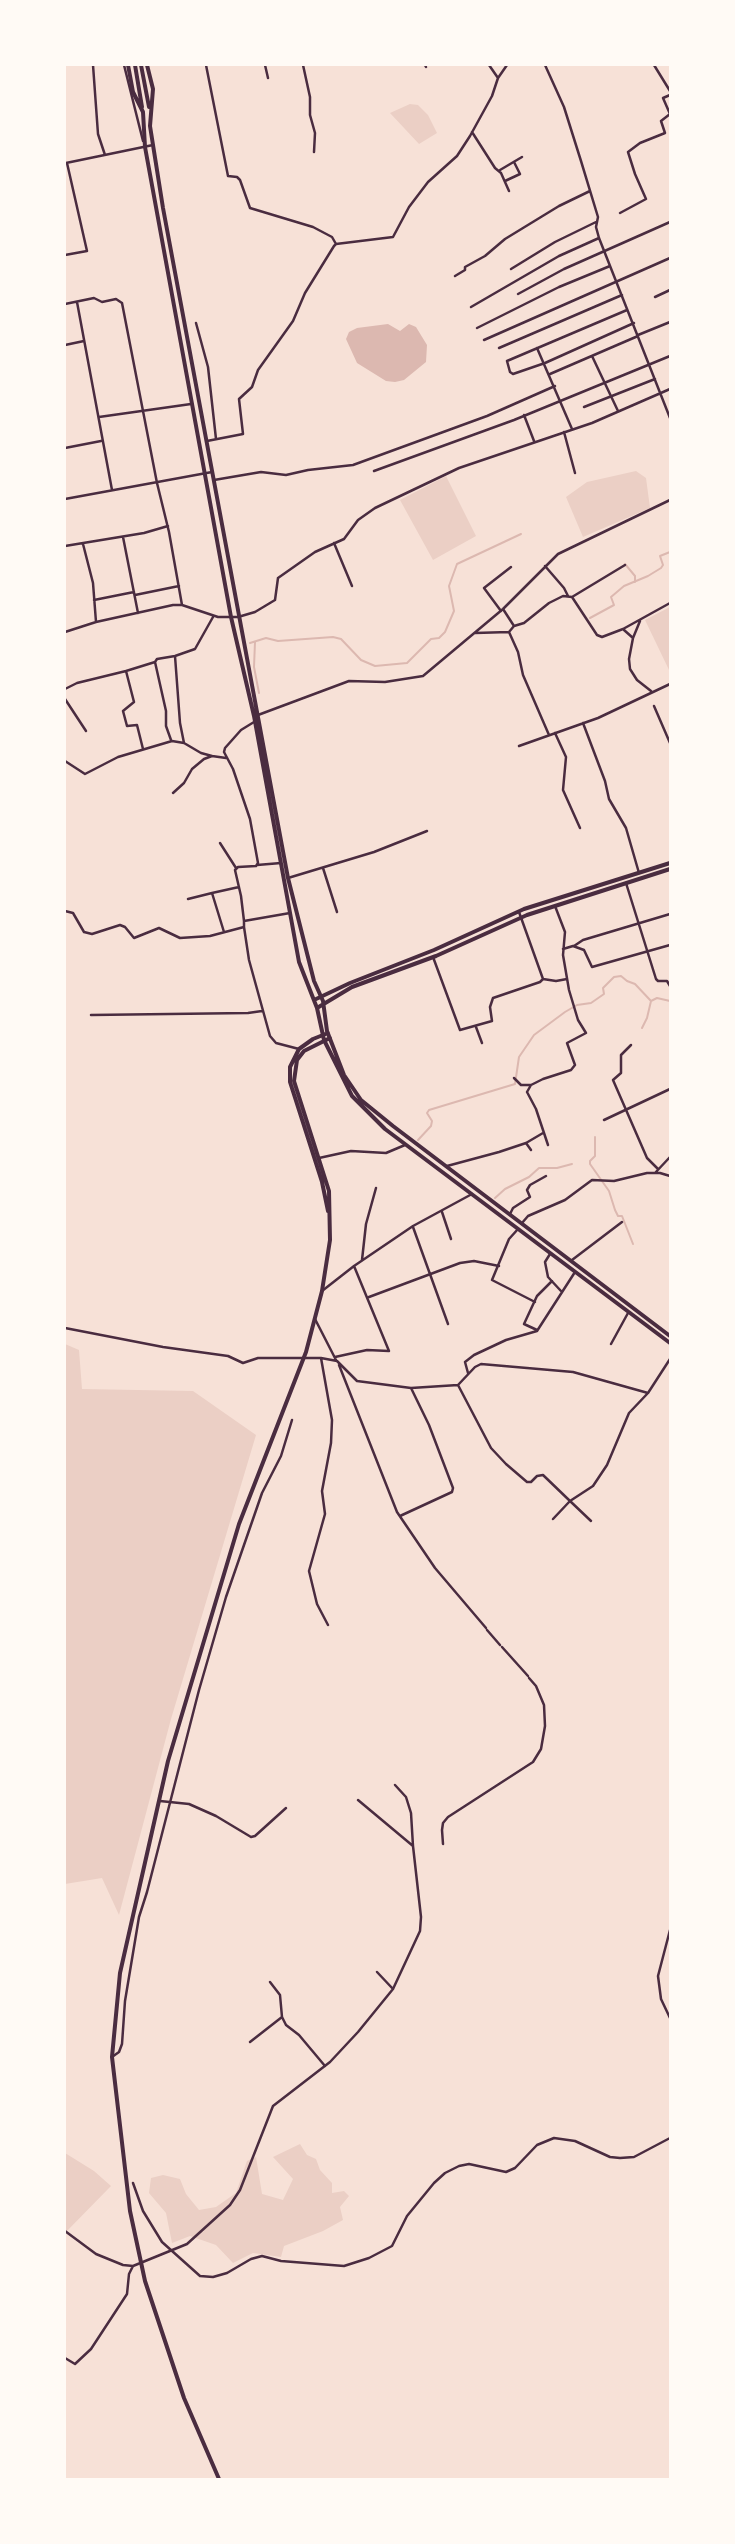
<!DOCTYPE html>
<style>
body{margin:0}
#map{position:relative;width:735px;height:2544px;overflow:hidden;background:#f7e1d7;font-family:Rubik,sans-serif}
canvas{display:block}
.frame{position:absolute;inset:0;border:66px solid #fffaf5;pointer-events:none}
</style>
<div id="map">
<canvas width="735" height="2544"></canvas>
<div class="frame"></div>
</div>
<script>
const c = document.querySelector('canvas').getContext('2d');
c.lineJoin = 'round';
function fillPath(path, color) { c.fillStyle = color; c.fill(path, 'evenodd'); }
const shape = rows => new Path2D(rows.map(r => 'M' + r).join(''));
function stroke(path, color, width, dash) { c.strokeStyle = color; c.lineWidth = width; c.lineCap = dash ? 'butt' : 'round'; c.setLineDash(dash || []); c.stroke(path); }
const green = shape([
 [410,104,418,105,428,115,437,133,419,144,390,113],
 [636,471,646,478,650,508,583,537,566,497,587,482],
 [446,476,476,536,433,560,400,500],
 [670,607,670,672,645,620],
 [65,1344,79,1350,82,1389,193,1391,256,1435,171,1719,119,1915,102,1878,65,1884],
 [300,2144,307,2155,316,2159,320,2170,332,2183,332,2193,344,2191,349,2196,340,2207,343,2220,323,2231,284,2246,281,2257,253,2253,233,2263,216,2245,190,2236,172,2243,166,2213,149,2193,151,2178,163,2175,180,2179,186,2194,199,2210,216,2207,236,2193,247,2161,256,2157,262,2194,283,2200,293,2179,273,2157],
 [65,2153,94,2171,111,2186,65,2233]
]);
const water = shape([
 [388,324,400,331,409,324,416,327,427,345,426,362,404,380,395,382,386,381,357,363,346,339,349,332,357,328]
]);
const stream = shape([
 [625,564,635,576,635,582],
 [590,618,614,605,611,597,624,586,648,576,661,568,663,565,660,556,670,552],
 [255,642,254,667,259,693],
 [250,643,266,638,278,641,333,637,341,639,361,660,375,666,407,663,431,639,439,638,445,632,454,611,449,586,457,564,521,534],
 [642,1028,647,1018,651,1001,657,998,670,1001],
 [595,1137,595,1156,590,1161,590,1164,609,1191,615,1210,618,1216,622,1216,633,1244],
 [418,1140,431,1126,432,1121,427,1113,429,1110,515,1084,519,1057,534,1035,565,1012,577,1005,591,1003,604,994,603,988,614,977,621,976,627,981,635,984,651,1001],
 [495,1198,505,1189,529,1177,539,1168,557,1168,572,1164]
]);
const minor = shape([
 [93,65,98,134,105,155],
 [124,65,143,141],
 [206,65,228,176,237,177,240,180,250,208,313,227,332,237,336,244],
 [265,65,268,78],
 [303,65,310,97,310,115,315,133,314,152],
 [425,65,426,67],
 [489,65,498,78],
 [545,65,564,107,581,161,598,217,596,227,599,238,670,418],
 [654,65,670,91],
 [472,132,495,168,501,173,509,191],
 [66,163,153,145],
 [500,170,522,157],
 [505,181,520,174,514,162],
 [620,213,646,199,635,174,628,152,640,143,665,133,661,121,670,114,663,98,670,95],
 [65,255,87,251,67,163],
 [511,269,555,242,596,222],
 [455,276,465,270,465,267,485,256,505,239,559,206,590,191],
 [518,294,564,269,670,222],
 [655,297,670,290],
 [77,302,112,490],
 [65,304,94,298,102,302,116,299,122,303,157,483,169,532,182,605],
 [471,307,559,256,599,238],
 [627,310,507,361,510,372,513,374,545,363,634,323],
 [196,323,208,367,216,439],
 [477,328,559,287,610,266],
 [638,335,670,322],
 [484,340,670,258],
 [65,345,84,341],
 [499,348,622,295],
 [537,348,572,429],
 [592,356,618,411],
 [550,374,638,336],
 [584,407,655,379],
 [524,415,534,441],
 [99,417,191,404],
 [564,432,575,473],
 [207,441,243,434,239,399,252,387,258,370,293,321,305,293,334,246,336,244,393,237,409,207,428,182,457,156,470,136,492,96,498,78,507,65],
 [65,448,101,441],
 [374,471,514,420,670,356],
 [214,480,261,472,286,475,308,470,353,465,487,416,555,386],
 [65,499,212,472],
 [123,537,138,613],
 [334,543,352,586],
 [83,544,93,583,96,622],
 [65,546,144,533,168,526],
 [545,566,564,588,568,596],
 [135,595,179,586],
 [572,597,625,565],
 [94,600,134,592],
 [503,609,514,626],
 [501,611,484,588,511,567],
 [624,630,633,638,629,659,630,669,637,680,651,691],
 [65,632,96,622,173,605,182,605,218,617,238,617,255,612,275,600,278,578,315,552,344,539,358,520,375,508,459,468,592,423,670,389],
 [509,632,514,626,524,623,549,603,563,596,572,597,597,635,602,637,623,629,670,603],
 [475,633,509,632,518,652,523,675,549,735],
 [633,638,640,621],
 [175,656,180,723,184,743],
 [155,662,166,711,166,726,171,740],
 [65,689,77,683,126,671],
 [65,699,86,731],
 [654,706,670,743],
 [258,715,349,681,385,682,423,676,503,609,558,554,670,500],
 [583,723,605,781,609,799,626,828,639,873],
 [555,733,566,757,563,790,580,828],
 [519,746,598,718,670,684],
 [143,749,137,725,127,726,123,711,134,702,126,671,155,662,157,659,175,656,195,649,213,617],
 [65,761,85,774,118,757,172,741,184,743,201,753,212,756],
 [173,793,184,783,192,769,204,759,212,756,226,758],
 [220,843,236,868],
 [257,865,281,863],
 [323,868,337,912],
 [288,878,374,852,427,831],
 [626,883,656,979,658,981,667,981,670,986],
 [212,893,239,887],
 [188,899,212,893,224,932],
 [65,911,73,913,84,932,92,934,120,925,125,927,134,938,159,928,180,938,210,936,244,927],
 [519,912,543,979,556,981,567,979],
 [290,913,244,921,244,927,249,960,270,1036,276,1043,299,1049],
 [244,921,241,896,235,870,238,867,256,866,258,863,250,819,233,769,224,752,225,748,241,730,254,722],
 [574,946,583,940,670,914],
 [563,949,573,946,584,950,592,967,670,945],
 [433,957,460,1030,492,1021,490,1007,493,998,540,982,543,979],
 [91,1015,248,1013,262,1011],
 [476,1027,482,1043],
 [631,1045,621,1055,621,1073,613,1080,647,1158,658,1169],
 [514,1078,521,1085,531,1085],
 [604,1120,670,1089],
 [526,1143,531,1150],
 [548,1145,536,1109,527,1092,531,1085,543,1079,571,1070,575,1065,567,1043,586,1033,578,1020,569,990,563,955,565,932,555,906],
 [319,1158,351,1151,386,1153,405,1145],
 [447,1166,499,1152,526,1143,543,1133],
 [655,1173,670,1157],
 [442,1212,451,1239],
 [510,1214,513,1208,530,1197,527,1190,530,1185,546,1176],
 [522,1223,528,1216,565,1200,592,1180,614,1181,647,1173,660,1173,670,1176],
 [413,1227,448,1324],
 [518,1229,509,1239,492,1280,535,1302],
 [550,1254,545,1262,548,1277,561,1291],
 [362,1260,366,1224,376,1188],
 [572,1260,622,1222],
 [322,1291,354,1266,413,1226,472,1194],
 [369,1297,460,1263,474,1261,499,1266],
 [315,1319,336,1360],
 [65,1328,163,1347,228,1356,243,1363,258,1358,321,1358,337,1361,357,1381,411,1388,458,1385,475,1367,481,1364,573,1372,648,1393],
 [537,1330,524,1324,537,1296,552,1281],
 [611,1344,628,1313],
 [335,1357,367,1350,389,1351,354,1266],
 [321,1358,332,1420,331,1443,322,1491,325,1514,309,1571,317,1604,328,1625],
 [339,1365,397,1512,435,1568,486,1628],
 [468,1373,465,1362,474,1355,506,1340,537,1331,575,1272],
 [458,1385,491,1448,506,1464,527,1482,531,1482,537,1476,543,1475,570,1501,593,1486,607,1465,629,1413,648,1393,670,1359],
 [400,1516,452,1492,453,1488,429,1425,411,1388],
 [553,1519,570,1501,591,1521],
 [487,1630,500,1645],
 [502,1647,528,1676],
 [395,1785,406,1797,411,1813,413,1846],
 [160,1801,189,1804,216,1816,251,1837,255,1836,286,1808],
 [443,1844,442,1830,443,1823,448,1817,533,1762,541,1749,545,1726,544,1705,536,1686,529,1678],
 [670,1930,658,1976,661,1999,670,2018],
 [377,1972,393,1989],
 [270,1982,280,1995,282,2017,286,2025,299,2035,325,2066],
 [250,2042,282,2017],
 [112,2057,119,2052,122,2044,125,2001,139,1917,147,1892,199,1690,226,1597,262,1493,281,1456,292,1420],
 [133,2183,143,2211,162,2242,200,2276,213,2277,227,2273,251,2259,262,2256,281,2261,344,2266,369,2258,392,2246,407,2216,434,2183,445,2173,459,2166,469,2164,506,2172,515,2168,537,2145,554,2138,575,2141,610,2157,620,2158,634,2157,670,2138],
 [65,2231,96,2254,123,2265,133,2266,187,2244,230,2205,240,2190,273,2106,330,2062,358,2032,393,1989,420,1931,421,1917,413,1846,358,1800],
 [65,2358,75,2364,91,2349,127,2294,129,2274,133,2266]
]);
const secondary = shape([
 [128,65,133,92,143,112,145,147,231,617,254,716,299,962,317,1008,324,1040,352,1096,385,1129,670,1343],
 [135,65,142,107],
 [141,65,149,107],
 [147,65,153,89,150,126,163,208,288,878,314,981,323,1001,327,1031,344,1075,361,1100,393,1126,670,1336],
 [314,1000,350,983,434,950,524,909,670,863],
 [317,1008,352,987,436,956,527,915,670,869],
 [328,1033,313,1039,299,1049,290,1067,290,1082,322,1182,328,1211],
 [219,2479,184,2398,145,2281,130,2211,112,2057,120,1973,168,1761,239,1524,306,1352,322,1291,330,1240,329,1191,294,1081,297,1060,304,1051,330,1038]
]);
fillPath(green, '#ebcfc5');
fillPath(water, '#dcb8b0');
stroke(stream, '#dcb8b0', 2);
stroke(minor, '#4a2c40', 2.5);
stroke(secondary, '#4a2c40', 4);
</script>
